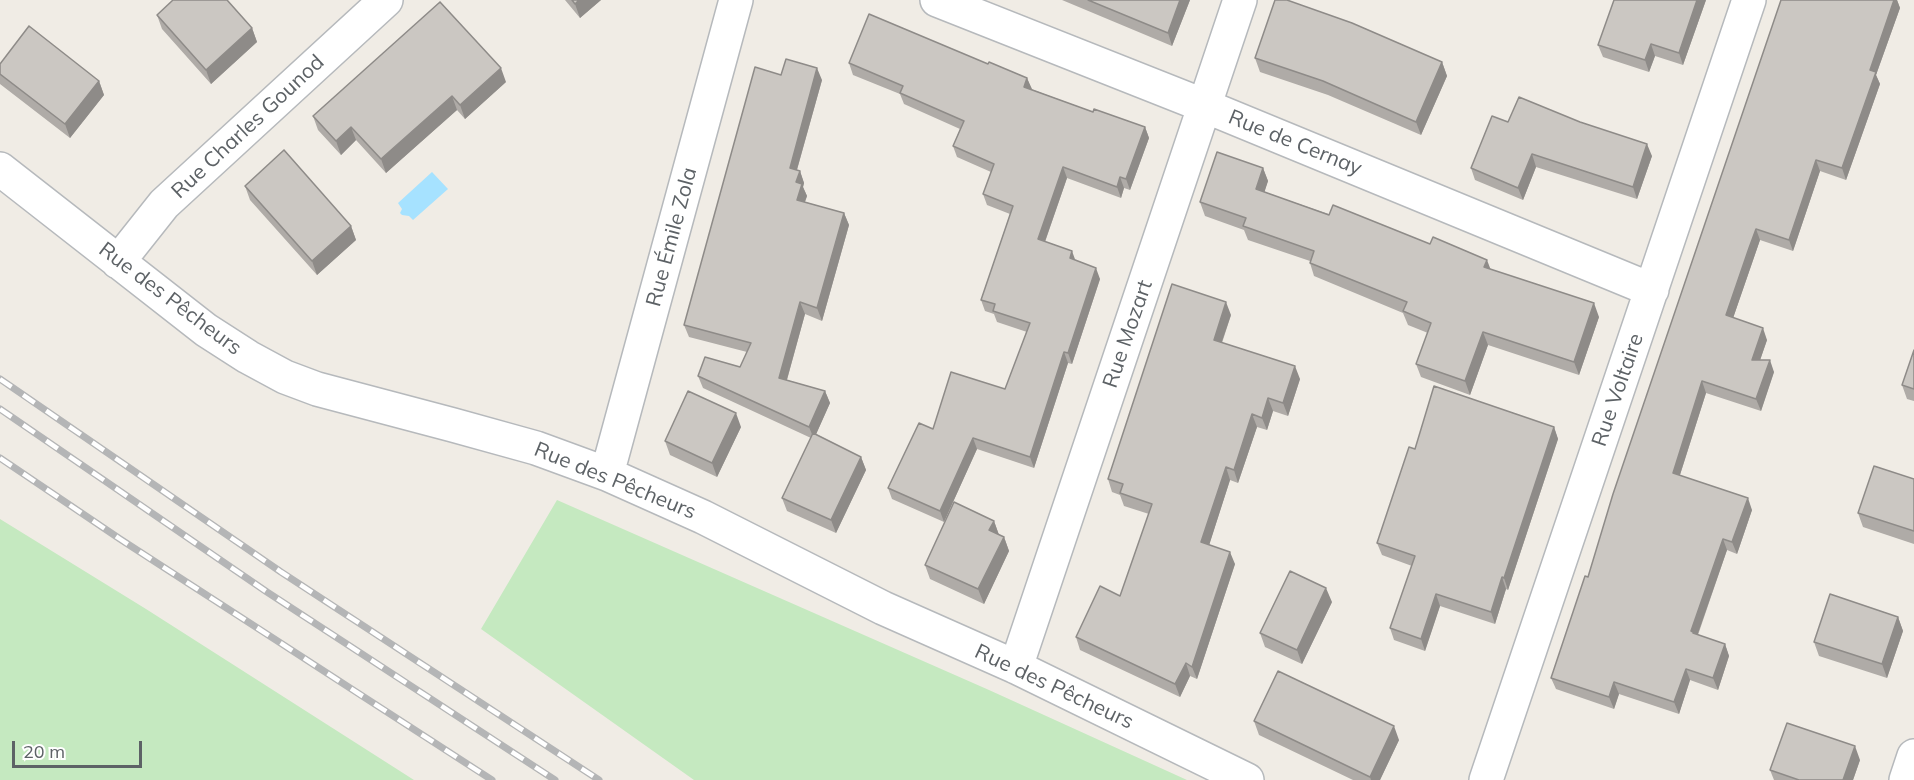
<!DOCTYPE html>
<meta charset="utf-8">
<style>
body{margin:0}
#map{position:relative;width:1914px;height:780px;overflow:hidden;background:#f0ece5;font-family:Mulish,sans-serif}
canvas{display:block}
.scale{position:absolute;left:12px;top:741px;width:130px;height:27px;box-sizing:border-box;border:3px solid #5d6266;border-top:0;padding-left:8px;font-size:18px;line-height:21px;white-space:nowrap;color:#5d6266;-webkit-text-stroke:4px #fff;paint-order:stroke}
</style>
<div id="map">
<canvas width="1914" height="780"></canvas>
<div class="scale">20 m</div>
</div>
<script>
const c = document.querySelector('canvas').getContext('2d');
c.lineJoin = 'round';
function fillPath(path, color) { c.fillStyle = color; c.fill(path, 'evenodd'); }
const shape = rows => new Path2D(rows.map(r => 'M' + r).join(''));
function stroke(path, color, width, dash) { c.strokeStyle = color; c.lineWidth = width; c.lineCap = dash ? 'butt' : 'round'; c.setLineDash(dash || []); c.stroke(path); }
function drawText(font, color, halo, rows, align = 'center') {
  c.font = font + ' Mulish,sans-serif'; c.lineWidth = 4.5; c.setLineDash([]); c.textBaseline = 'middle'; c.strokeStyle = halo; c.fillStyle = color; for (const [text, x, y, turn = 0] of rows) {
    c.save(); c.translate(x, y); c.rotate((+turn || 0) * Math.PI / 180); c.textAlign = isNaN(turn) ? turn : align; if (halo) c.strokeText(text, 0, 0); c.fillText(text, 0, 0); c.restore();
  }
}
const green = shape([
 [557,500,989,690,1187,780,694,780,481,629],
 [0,519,146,609,414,780,0,780]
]);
const water = shape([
 [432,172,448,189,413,220,409,216,402,215,400,213,402,209,398,203]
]);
const minor = shape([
 [937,0,1205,106,1652,290],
 [0,169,206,330,248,357,285,377,317,389,453,425,536,448,607,474,703,517,883,608,1016,667,1247,780],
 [118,262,164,204,386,0],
 [607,474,736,0],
 [1016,667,1240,0],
 [1486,780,1749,0],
 [1906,780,1914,756]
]);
const rail = shape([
 [0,379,281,572,599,780],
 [0,409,267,592,555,780],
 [0,458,120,539,492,780]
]);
const wall = shape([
 [565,0,601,0,580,18],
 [1062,0,1190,0,1172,46],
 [1706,0,1683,65,1655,56,1649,72,1603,57,1598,45],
 [1781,0,1897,0,1900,8,1876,75,1880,84,1846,180,1820,171,1793,251,1760,240,1733,318,1767,340,1760,360,1774,372,1761,411,1706,393,1680,475,1752,510,1737,554,1727,550,1698,635,1725,644,1729,656,1718,690,1690,680,1679,714,1619,694,1614,709,1556,689,1551,678,1588,577],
 [157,15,252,28,257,42,211,84,162,29],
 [1255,58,1442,62,1447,76,1421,135,1328,95,1260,72],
 [849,63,988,64,1027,78,1031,89,1093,112,1145,127,1149,138,1130,190,1124,188,1121,198,1067,178,1045,242,1075,260,1100,279,1072,364,1068,363,1034,468,977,449,944,522,892,499,888,488,933,429,1005,389,1027,332,997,322,994,314,985,311,981,300,1010,214,987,205,983,194,991,172,957,157,953,146,960,129,904,104,900,94,853,75],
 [0,64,99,81,104,95,70,138,0,84],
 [781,75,822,80,797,170,800,171,804,183,803,187,807,196,805,202,844,213,849,225,822,321,805,314,787,380,825,391,830,403,816,434,861,457,866,470,836,533,787,511,782,498,811,438,703,388,698,376,740,367,747,352,689,337,684,325],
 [506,82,465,119,457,110,386,173,356,140,341,155,318,130,313,116],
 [1508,122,1652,156,1637,199,1536,167,1523,200,1475,180,1471,168],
 [1263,168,1268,181,1264,192,1490,269,1599,317,1579,375,1488,345,1470,395,1421,377,1416,364,1428,333,1408,325,1403,313,1314,276,1310,263,1310,261,1248,240,1244,230,1205,216,1200,202],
 [245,186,351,226,356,240,317,275,250,200],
 [1231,315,1222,343,1300,379,1288,416,1273,411,1267,430,1257,427,1238,483,1230,480,1209,545,1235,564,1197,679,1190,676,1180,697,1080,650,1076,637,1120,596,1149,514,1124,506,1120,495,1112,492,1108,479],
 [1914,350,1914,401,1907,399,1902,385],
 [741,427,717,477,670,455,665,441],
 [1554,427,1558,439,1508,590,1506,589,1495,624,1440,606,1425,651,1394,640,1390,628,1412,566,1382,555,1377,543,1415,449],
 [1914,479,1914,544,1863,527,1858,513],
 [994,521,999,535,1004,537,1009,551,984,604,930,579,925,565],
 [1332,602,1302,664,1265,647,1260,633],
 [1898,617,1903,631,1887,678,1819,656,1814,642],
 [1254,721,1399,740,1380,780,1353,780,1259,735],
 [1860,760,1853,780,1774,780,1770,770]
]);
const shadedWall = shape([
 [579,0,601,0,580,18,575,4],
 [1180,0,1190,0,1172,46,1168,33],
 [1697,0,1706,0,1683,65,1679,53],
 [1894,0,1897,0,1900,8,1876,75,1880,84,1846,180,1842,168,1870,70],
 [252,28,257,42,211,84,206,70],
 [1651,44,1655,56,1649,72,1645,60],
 [1442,62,1447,76,1421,135,1416,122],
 [501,68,506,82,465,119,460,105],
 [817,68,822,80,794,180,790,168],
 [1027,78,1032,89,1028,98,1024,87],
 [99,81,104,95,70,138,65,124],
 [452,96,457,110,386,173,381,159],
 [351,127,356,140,341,155,336,141],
 [1145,127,1149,138,1130,190,1126,179],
 [1647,144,1652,156,1637,199,1633,187],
 [1532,154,1536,167,1523,200,1518,188],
 [1816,160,1820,171,1793,251,1789,240],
 [1063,167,1067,178,1042,250,1038,239],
 [1263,168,1268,181,1261,203,1256,189],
 [800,171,804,183,803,187,807,196,801,212,797,200,796,182],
 [1120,177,1124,188,1121,198,1117,187],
 [844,213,849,225,822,321,817,308],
 [351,226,356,240,317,275,312,261],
 [1756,229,1760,240,1730,327,1726,315],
 [1072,251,1076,262,1070,258],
 [1487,260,1492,273,1484,267],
 [1096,268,1100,279,1072,364,1068,353],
 [800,302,805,314,784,390,779,378],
 [1226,302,1231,315,1218,353,1214,340],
 [1594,303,1599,317,1579,375,1574,362],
 [1763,328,1767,340,1756,372,1752,360],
 [1483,332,1488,345,1470,395,1465,381],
 [1064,352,1068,363,1034,468,1030,457],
 [1770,360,1774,372,1761,411,1756,399],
 [1295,366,1300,379,1288,416,1283,403],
 [1702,381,1706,393,1677,484,1673,473],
 [825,391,830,403,814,439,809,427],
 [1268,398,1273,411,1267,430,1262,418],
 [736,413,741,427,717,477,712,463],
 [1252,414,1257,427,1238,483,1234,470],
 [1554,427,1558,439,1508,590,1504,578],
 [973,438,977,449,944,522,940,511],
 [861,457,866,470,836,533,831,520],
 [1226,467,1230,480,1206,555,1201,542],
 [1748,498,1752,510,1737,554,1732,542],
 [994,521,999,535,989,530],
 [1004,537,1009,551,984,604,978,589],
 [1723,539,1727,550,1696,639,1691,631],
 [1230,552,1235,564,1197,679,1192,667],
 [1502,577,1506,589,1495,624,1491,612],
 [1326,588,1332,602,1302,664,1297,650],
 [1436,594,1440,606,1425,651,1421,639],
 [1898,617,1903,631,1887,678,1882,664],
 [1725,644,1729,656,1718,690,1713,678],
 [1186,663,1190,676,1180,697,1175,684],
 [1686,669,1690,680,1679,714,1674,702],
 [1614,682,1619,694,1614,709,1609,697],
 [1394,726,1399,740,1380,780,1371,780,1370,777],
 [1855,746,1860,760,1853,780,1843,780]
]);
const building = shape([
 [173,0,227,0,252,28,206,70,157,15,173,0],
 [572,0,579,0,575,4,572,0],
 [1088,0,1180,0,1168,33,1088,0],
 [1275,0,1287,0,1352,23,1442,62,1416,122,1323,81,1255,58,1275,0],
 [1614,0,1697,0,1679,53,1651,44,1645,60,1598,45,1614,0],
 [1781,0,1894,0,1870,70,1876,72,1842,168,1816,160,1789,240,1756,229,1749,248,1726,315,1763,328,1752,360,1770,360,1756,399,1702,381,1673,473,1748,498,1732,542,1723,539,1691,631,1693,632,1693,633,1725,644,1713,678,1686,669,1674,702,1614,682,1609,697,1551,678,1585,576,1588,577,1613,494,1781,0],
 [440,2,501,68,460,105,452,96,381,159,351,127,336,141,313,116,440,2],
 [869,14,988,64,989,62,1027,78,1024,87,1093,112,1094,109,1145,127,1126,179,1120,177,1117,187,1063,167,1038,239,1072,251,1070,258,1096,268,1068,353,1064,352,1030,457,973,438,940,511,888,488,919,423,933,429,951,372,1005,389,1030,323,993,311,995,304,981,300,1013,206,983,194,994,164,953,146,964,121,900,93,903,86,849,63,869,14],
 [29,26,99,81,65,124,0,74,0,64,29,26],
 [786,59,817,68,790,168,800,171,796,182,802,184,797,200,844,213,817,308,800,302,779,378,825,391,809,427,698,376,705,357,740,367,751,343,684,325,755,67,781,75,786,59],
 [1519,97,1580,122,1647,144,1633,187,1532,154,1518,188,1471,168,1492,116,1508,122,1519,97],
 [284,150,351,226,312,261,245,186,284,150],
 [1217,152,1263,168,1256,189,1329,215,1333,205,1430,244,1433,237,1487,260,1484,267,1594,303,1574,362,1483,332,1465,381,1416,364,1431,323,1403,311,1407,302,1310,263,1314,251,1243,226,1246,218,1200,202,1217,152],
 [1172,284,1226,302,1214,340,1295,366,1283,403,1268,398,1262,418,1252,414,1234,470,1226,467,1201,542,1230,552,1192,667,1186,663,1175,684,1076,637,1100,586,1120,596,1152,504,1120,493,1123,484,1108,479,1172,284],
 [1914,350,1914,389,1902,385,1914,350],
 [1434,386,1554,427,1504,578,1502,577,1491,612,1436,594,1421,639,1390,628,1415,556,1377,543,1409,447,1415,449,1434,386],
 [688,391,736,413,712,463,665,441,688,391],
 [813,433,861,457,831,520,782,498,813,433],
 [1874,466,1914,479,1914,531,1858,513,1874,466],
 [954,502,994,521,989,530,1004,537,978,589,925,565,954,502],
 [1290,571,1326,588,1297,650,1260,633,1290,571],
 [1830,594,1898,617,1882,664,1814,642,1830,594],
 [1278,671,1394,726,1370,777,1254,721,1278,671],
 [1787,723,1855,746,1843,780,1799,780,1770,770,1787,723]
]);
const streetNames = [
 ["Rue Charles Gounod",248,127,-43],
 ["Rue de Cernay",1295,143,22],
 ["Rue Émile Zola",672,237,-75],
 ["Rue des Pêcheurs",170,299,37],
 ["Rue Mozart",1128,334,-71],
 ["Rue Voltaire",1618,390,-71],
 ["Rue des Pêcheurs",615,481,22],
 ["Rue des Pêcheurs",1054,687,25]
];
fillPath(green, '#c5e9c0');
fillPath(water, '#a6e2ff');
stroke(minor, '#b6b9bc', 36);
stroke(minor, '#fff', 33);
stroke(rail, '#b4b5b6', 7);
stroke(rail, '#fff', 4.5, [14]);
fillPath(wall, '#afaba7');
fillPath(shadedWall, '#8e8b88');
fillPath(building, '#cbc7c2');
stroke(building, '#8e8b88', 1.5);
drawText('21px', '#5d6266', '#fff', streetNames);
</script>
